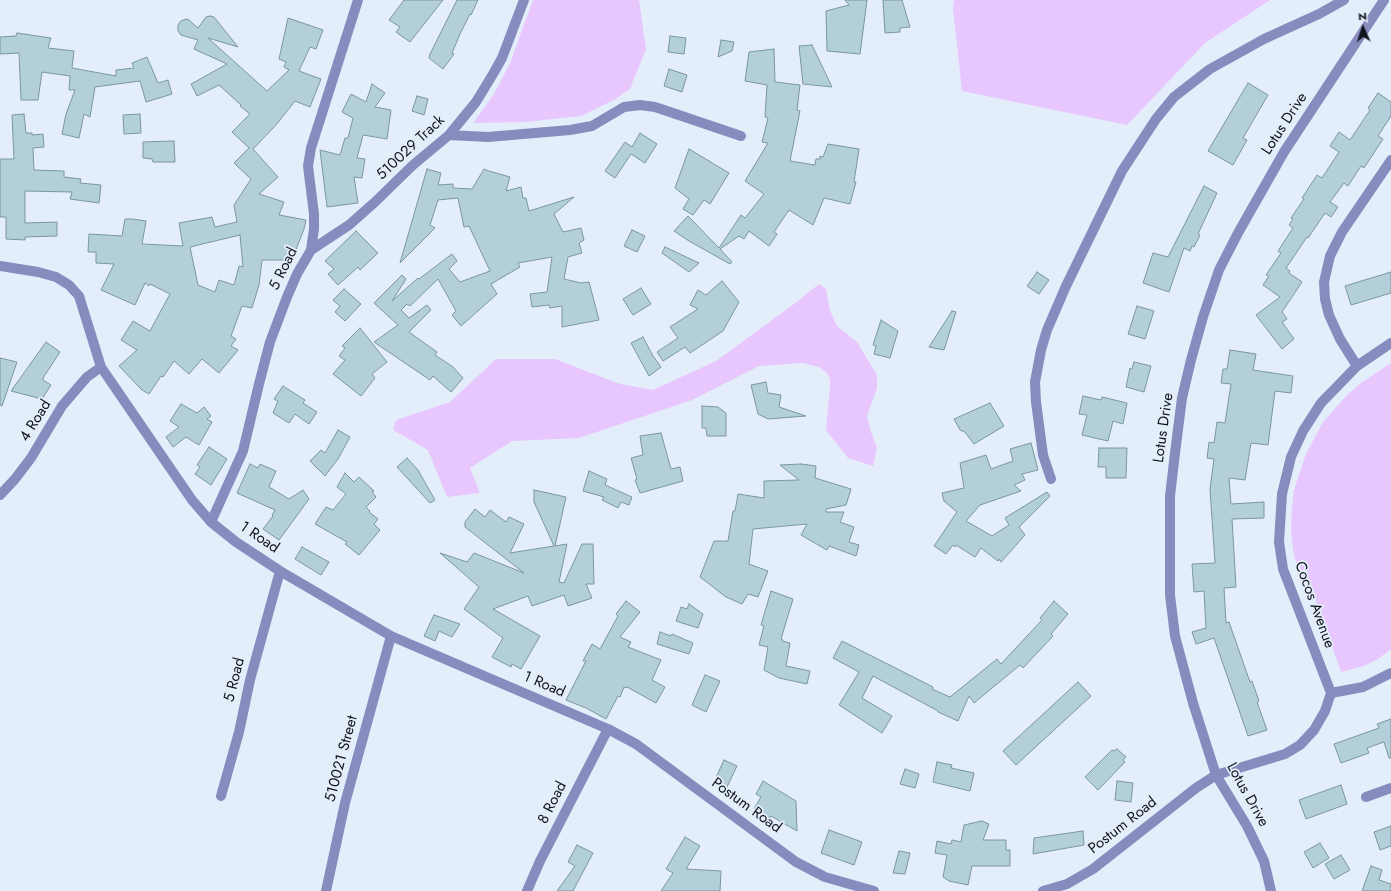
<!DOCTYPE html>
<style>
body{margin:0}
#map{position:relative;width:1391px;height:891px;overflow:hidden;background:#e4eefb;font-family:Jost,sans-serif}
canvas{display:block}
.north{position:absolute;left:1343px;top:8px;width:40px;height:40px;-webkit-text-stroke:3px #e4eefb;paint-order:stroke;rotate:357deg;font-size:11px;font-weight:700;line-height:16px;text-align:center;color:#0f151c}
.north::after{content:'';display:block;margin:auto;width:14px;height:18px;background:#0f151c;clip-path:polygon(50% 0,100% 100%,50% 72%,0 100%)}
</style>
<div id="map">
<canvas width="1391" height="891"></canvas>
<div class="north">N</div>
</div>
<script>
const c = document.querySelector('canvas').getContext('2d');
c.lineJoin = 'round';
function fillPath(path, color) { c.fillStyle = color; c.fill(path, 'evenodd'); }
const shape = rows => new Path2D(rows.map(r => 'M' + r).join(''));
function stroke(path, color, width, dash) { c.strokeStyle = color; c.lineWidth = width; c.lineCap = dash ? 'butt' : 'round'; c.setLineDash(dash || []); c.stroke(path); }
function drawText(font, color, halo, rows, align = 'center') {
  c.font = font + ' Jost,sans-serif'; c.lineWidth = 3.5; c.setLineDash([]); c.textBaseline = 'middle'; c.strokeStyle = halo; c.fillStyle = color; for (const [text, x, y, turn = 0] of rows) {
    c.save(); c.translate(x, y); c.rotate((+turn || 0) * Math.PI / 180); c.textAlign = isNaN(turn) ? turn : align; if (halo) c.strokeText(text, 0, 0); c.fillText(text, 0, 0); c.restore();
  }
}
const green = shape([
 [533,0,639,0,646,49,630,89,614,100,581,116,525,122,473,123,494,94,510,63],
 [954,0,1270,0,1205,43,1127,125,962,91,953,9],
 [819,284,826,289,830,311,837,326,857,342,877,375,877,388,867,416,871,432,877,448,873,466,848,458,826,430,830,388,830,379,826,372,819,367,803,363,759,366,692,400,579,438,512,441,470,468,480,493,447,497,428,450,393,430,396,420,450,402,496,359,555,359,620,384,653,390,716,361,794,304],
 [1391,363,1391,649,1378,659,1364,666,1341,672,1312,589,1297,568,1293,549,1291,529,1292,509,1294,490,1306,454,1323,422,1347,395,1361,383]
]);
const building = shape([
 [404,0,443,0,410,42,396,32,400,27,389,20,404,0],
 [457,0,478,0,471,15,470,14,460,34,452,53,454,54,443,69,429,58,430,54,457,0],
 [845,0,867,0,860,54,827,51,826,11,849,5,845,0],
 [883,0,902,0,910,27,900,28,900,32,885,33,883,0],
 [210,16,214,17,238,47,208,38,267,91,289,70,284,67,286,62,279,59,288,18,323,30,316,49,310,47,299,71,321,79,310,107,295,101,276,125,253,149,278,177,259,194,284,202,279,215,306,220,304,229,292,260,262,260,259,285,252,308,242,306,231,336,236,339,231,346,238,350,219,373,202,359,189,374,174,361,163,377,161,376,149,394,142,390,119,366,137,350,121,340,133,321,150,331,170,294,150,284,149,286,145,283,135,305,101,290,114,264,96,263,96,252,88,252,89,234,122,236,125,219,133,219,146,221,142,244,183,246,179,223,212,217,215,227,237,222,234,205,251,179,234,163,249,148,232,132,250,114,240,106,241,105,219,85,197,96,191,84,227,64,194,49,198,40,181,35,178,31,178,25,181,21,186,19,189,20,198,28,206,17,210,16],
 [240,235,243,267,239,266,234,285,219,280,215,292,198,285,190,247,240,235],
 [17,33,51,38,48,48,74,51,72,68,116,76,116,70,134,68,132,63,147,57,158,83,168,80,172,94,146,102,140,81,95,87,90,117,84,114,79,138,62,134,66,114,75,90,69,90,70,76,42,72,38,100,21,100,19,53,0,54,0,37,16,36,17,33],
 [670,36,686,38,684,54,668,52,670,36],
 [721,40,734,42,732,51,718,57,721,40],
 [812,45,832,87,803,84,799,46,812,45],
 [774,49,775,82,800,85,797,110,800,111,790,161,815,165,816,159,820,159,820,156,823,157,828,144,859,149,854,182,856,182,850,204,824,198,813,225,789,210,774,232,777,234,769,246,749,231,744,239,739,236,720,249,732,262,730,264,689,241,674,231,688,216,719,248,741,215,745,218,764,194,745,181,768,143,762,142,768,118,765,117,767,85,745,81,749,52,774,49],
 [669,69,687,75,682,92,664,86,669,69],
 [1248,83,1268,95,1243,138,1247,140,1233,165,1208,151,1248,83],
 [372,84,385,93,375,107,391,110,387,139,363,135,357,158,365,159,362,178,354,177,358,203,327,207,320,150,340,155,345,138,348,138,353,118,342,112,351,94,366,102,372,84],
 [1378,93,1391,102,1391,116,1378,136,1383,139,1364,168,1361,166,1348,186,1344,183,1330,202,1338,207,1331,217,1325,213,1308,238,1307,237,1286,268,1290,271,1289,273,1302,282,1282,312,1287,319,1282,322,1294,339,1282,349,1256,315,1280,297,1263,285,1269,276,1266,275,1281,253,1278,251,1293,228,1289,225,1293,219,1291,218,1304,199,1302,198,1317,175,1322,178,1339,152,1330,146,1339,132,1350,140,1370,110,1368,108,1378,93],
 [417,96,428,99,424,115,412,111,417,96],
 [24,114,26,133,32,133,32,135,43,134,44,147,33,148,34,170,64,171,64,177,81,179,80,183,101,185,99,203,70,199,72,192,25,191,25,223,57,222,57,236,25,237,25,240,6,239,6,217,0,217,0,159,14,159,12,115,24,114],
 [140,114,141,133,124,134,123,115,140,114],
 [640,133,657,144,645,163,631,154,615,178,605,171,625,142,632,147,640,133],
 [174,141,175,162,153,162,152,159,143,158,143,142,174,141],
 [689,149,729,173,710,204,704,200,693,215,683,209,689,199,675,188,689,149],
 [427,169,441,173,438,185,453,184,453,188,472,189,484,169,489,171,510,177,506,191,521,187,523,198,526,198,529,211,574,197,554,214,563,232,581,228,584,240,579,243,582,253,568,257,564,279,581,283,589,282,599,320,562,327,562,306,550,308,549,305,532,307,530,294,547,292,552,257,518,263,520,267,491,284,497,294,461,326,452,315,456,311,438,279,410,306,407,304,401,310,409,318,427,305,431,310,409,332,437,352,435,355,453,367,463,378,451,392,433,376,430,380,374,342,398,325,374,303,402,275,406,279,392,301,418,278,419,279,452,254,457,261,449,269,460,282,490,271,469,226,464,227,458,198,438,200,430,225,435,228,400,263,427,169],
 [1204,186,1217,193,1198,234,1200,235,1194,247,1192,246,1190,251,1184,248,1169,292,1143,283,1153,253,1168,257,1204,186],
 [632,230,645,236,637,252,624,246,632,230],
 [356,231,378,253,360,270,358,267,338,285,328,274,334,269,325,261,356,231],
 [665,247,699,263,689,272,662,253,665,247],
 [1037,272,1049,280,1039,294,1027,286,1037,272],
 [1391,272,1391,293,1351,305,1345,286,1391,272],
 [722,281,739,302,723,331,690,353,685,347,663,361,657,352,678,338,670,327,698,309,690,305,698,290,706,295,722,281],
 [641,288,651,304,633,315,623,299,641,288],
 [344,289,361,304,345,321,335,312,340,306,333,300,344,289],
 [1137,306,1154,311,1145,339,1128,334,1137,306],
 [952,311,956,312,944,350,929,347,952,311],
 [881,320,898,331,890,358,874,354,876,346,873,345,881,320],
 [360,328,387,362,372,374,375,378,361,396,333,374,345,360,339,356,345,348,342,346,360,328],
 [643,337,653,356,661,367,649,376,631,343,643,337],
 [46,342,60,352,43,378,43,380,51,385,42,399,11,391,46,342],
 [1230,350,1256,354,1253,370,1293,376,1291,393,1275,391,1268,445,1251,443,1245,480,1229,478,1231,504,1264,502,1264,518,1232,519,1236,587,1224,588,1226,623,1229,622,1250,682,1252,681,1259,701,1257,702,1267,730,1248,736,1214,638,1196,644,1192,632,1206,628,1204,591,1194,592,1192,564,1215,563,1210,489,1214,459,1207,458,1209,442,1214,443,1217,422,1225,423,1231,384,1221,383,1223,369,1227,369,1230,350],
 [0,358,17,362,2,406,0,405,0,358],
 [1134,362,1151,366,1144,392,1126,387,1130,368,1132,369,1134,362],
 [766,382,768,393,781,395,779,407,806,416,768,419,758,414,751,385,766,382],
 [283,386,305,400,303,403,317,412,309,424,295,414,289,423,273,413,278,401,274,399,283,386],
 [1083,396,1101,400,1102,397,1127,403,1123,424,1113,421,1108,441,1082,435,1087,415,1079,414,1083,396],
 [990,403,1004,426,974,444,965,432,960,430,954,419,990,403],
 [181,404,197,413,204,407,211,416,207,419,212,422,199,445,186,437,173,447,166,437,179,427,170,421,181,404],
 [702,406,718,407,726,413,726,436,707,436,706,428,702,428,702,406],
 [338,430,350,437,338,459,325,476,310,461,321,450,325,453,338,430],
 [661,433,671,469,680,467,683,481,640,493,635,480,637,479,631,458,643,455,640,436,661,433],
 [1031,443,1038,470,1022,474,1025,480,1014,485,1021,491,980,505,966,521,992,536,1009,525,1005,518,1047,492,1050,496,1019,527,1025,535,1001,562,999,559,998,561,981,548,975,557,956,545,955,547,953,545,946,554,934,546,957,512,944,501,942,493,964,488,960,463,986,455,991,469,1013,461,1010,449,1031,443],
 [209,447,227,459,211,485,195,474,200,467,197,465,209,447],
 [1099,448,1127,448,1126,478,1106,478,1106,467,1098,467,1099,448],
 [407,458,419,471,419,472,435,500,430,503,397,467,407,458],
 [250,464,258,468,260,464,276,471,269,487,289,499,303,490,309,499,279,540,263,529,273,516,272,515,275,510,237,493,250,464],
 [801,464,816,466,815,478,851,489,846,505,826,509,826,512,844,512,840,522,854,527,849,542,859,545,856,556,829,546,827,550,801,535,807,524,753,529,749,564,768,571,758,597,748,594,742,604,726,597,700,577,714,541,728,541,733,511,735,511,738,494,764,498,764,481,799,480,780,465,801,464],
 [589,471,607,479,605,485,632,497,629,505,621,502,618,508,602,500,604,497,583,491,589,471],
 [345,473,354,482,359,477,374,491,372,492,376,497,366,507,370,511,369,512,378,519,374,524,380,530,359,555,345,544,347,542,315,524,326,507,333,510,346,494,337,487,345,473],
 [534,490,566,497,555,546,567,544,559,582,564,583,582,544,593,544,594,584,586,584,592,598,568,606,564,595,532,606,528,596,493,609,540,636,521,669,512,664,511,667,492,657,503,638,464,609,479,587,440,553,467,562,474,553,524,573,465,527,465,522,475,509,485,517,490,510,506,522,509,517,524,524,510,553,554,546,534,502,534,490],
 [302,547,329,562,321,575,295,559,302,547],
 [771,591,793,599,781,639,783,640,782,641,790,643,786,666,810,671,807,684,779,678,764,670,768,647,759,645,764,626,761,625,771,591],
 [626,601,640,612,620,637,631,642,628,647,661,660,652,680,665,687,656,703,627,687,626,688,624,687,620,697,618,696,606,719,586,708,566,700,586,661,583,661,592,644,600,649,618,616,616,614,626,601],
 [1054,601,1068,614,1051,634,1053,636,1023,668,1020,665,974,703,969,696,958,721,938,712,938,711,873,676,862,698,892,716,882,733,839,705,859,672,833,658,842,641,933,687,932,689,950,697,997,659,1001,664,1042,620,1040,618,1054,601],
 [689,604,703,614,698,628,676,621,681,607,687,609,689,604],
 [434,615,460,624,452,637,439,631,435,641,424,636,434,615],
 [660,632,671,636,672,634,693,643,689,654,657,644,660,632],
 [705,675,720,681,706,712,692,705,705,675],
 [1078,682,1091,696,1016,765,1003,751,1078,682],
 [1391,719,1391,758,1389,758,1384,742,1367,748,1369,753,1341,763,1334,744,1379,728,1377,724,1391,719],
 [1117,749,1126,757,1123,760,1125,762,1098,790,1085,777,1112,750,1114,751,1117,749],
 [724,760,737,766,727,787,714,782,724,760],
 [937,762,952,765,951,768,974,773,970,791,933,782,937,762],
 [905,769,919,774,915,788,900,784,905,769],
 [763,781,796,801,797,831,771,816,770,818,754,809,761,797,756,794,763,781],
 [1117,781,1133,783,1131,802,1115,800,1117,781],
 [1341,785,1347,804,1306,819,1299,800,1341,785],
 [982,821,989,824,983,840,1006,840,1006,850,1010,850,1010,866,972,866,968,885,949,881,943,877,947,855,935,853,937,841,951,844,952,840,961,842,964,825,982,821],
 [1391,826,1391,846,1380,850,1374,832,1391,826],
 [829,830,862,842,854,865,821,853,829,830],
 [1083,831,1084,845,1033,854,1034,838,1083,831],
 [685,837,700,846,686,869,721,871,720,891,661,891,673,873,666,869,685,837],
 [1320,843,1329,858,1313,868,1304,852,1320,843],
 [577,845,593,853,573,891,557,891,575,866,568,862,577,845],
 [899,851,910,853,905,874,893,873,899,851],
 [1341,855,1350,870,1334,879,1325,864,1341,855],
 [1371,866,1382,870,1379,880,1391,884,1391,891,1362,891,1371,866]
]);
const minor = shape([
 [449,135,488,137,570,130,592,126,624,107,640,105,655,107,741,136],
 [311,250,349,225,375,202,413,165,449,135,476,102,493,74,502,58,524,0],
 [0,266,38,272,56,277,69,285,79,296,101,367,192,500,211,522,236,542,280,571,391,636,608,729,636,744,796,862,825,877,874,891],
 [1357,366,1340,339,1329,315,1325,299,1324,282,1330,256,1342,232,1391,160],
 [1051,479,1043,455,1036,402,1035,382,1041,350,1047,330,1066,286,1122,171,1156,119,1174,97,1210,69,1264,39,1319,14,1344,0],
 [0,495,15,479,31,458,62,406,87,377,101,367],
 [211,522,243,451,259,384,270,342,287,297,297,274,311,250,314,229,314,214,308,166,311,148,358,0],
 [1331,693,1363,687,1391,673],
 [221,796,239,732,250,680,280,571],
 [1366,797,1391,788],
 [326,891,345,803,391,636],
 [527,891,540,861,608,729],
 [1043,891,1067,884,1093,869,1196,788,1216,775,1285,754,1300,745,1314,730,1325,711,1331,693,1283,569,1279,542,1282,494,1291,457,1303,431,1321,403,1357,366,1391,343]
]);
const tertiary = shape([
 [1271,891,1264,861,1247,826,1216,775,1193,703,1175,636,1170,595,1170,496,1175,453,1182,398,1191,360,1203,317,1219,270,1238,233,1284,152,1384,0]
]);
const streetNames = [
 ["Lotus Drive",1285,124,-57],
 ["510029 Track",411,148,-43],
 ["5 Road",284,269,-64],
 ["4 Road",36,421,-58],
 ["Lotus Drive",1164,428,-82],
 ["1 Road",259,538,34],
 ["Cocos Avenue",1314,605,70],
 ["5 Road",235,680,-76],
 ["1 Road",544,685,23],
 ["510021 Street",342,759,-75],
 ["Lotus Drive",1247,795,61],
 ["8 Road",553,803,-63],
 ["Postum Road",746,806,36],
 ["Postum Road",1123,826,-38]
];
fillPath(green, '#e7c7fe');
fillPath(building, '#b3cfda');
stroke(building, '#7a96a0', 1);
stroke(minor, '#888bbe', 10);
stroke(tertiary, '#888bbe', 10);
drawText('15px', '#0f151c', '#e4eefb', streetNames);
</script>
